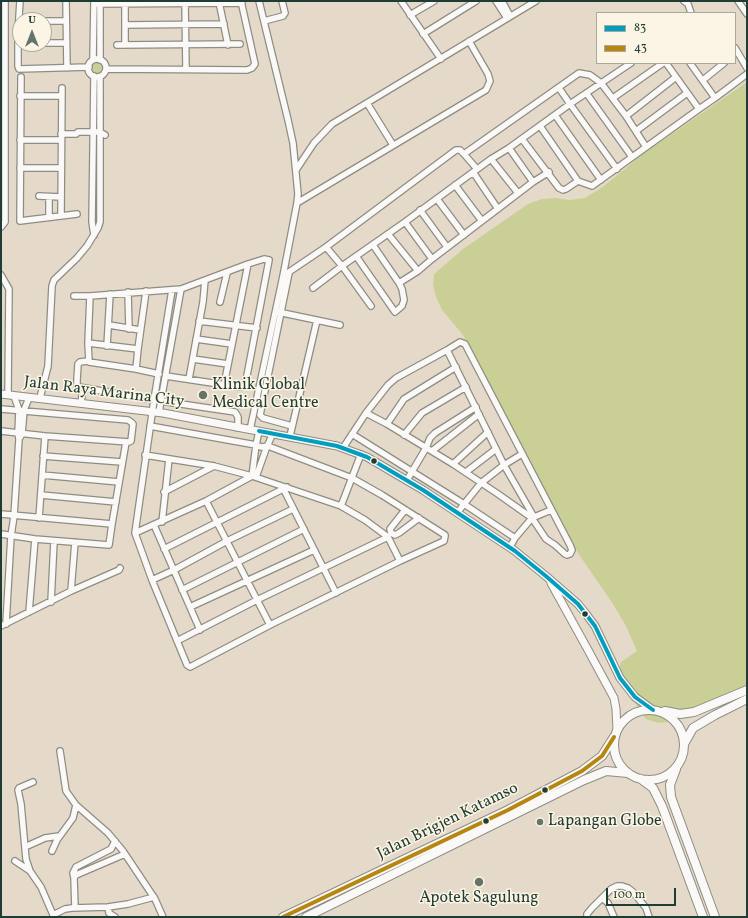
<!DOCTYPE html>
<style>
body{margin:0}
#map{position:relative;width:748px;height:918px;overflow:hidden;background:#e5dac9;font-family:Vollkorn,serif}
canvas{display:block}
.frame{position:absolute;inset:0;border:2px solid #1f3d34;pointer-events:none}
.legend{position:absolute;left:596px;top:12px;width:140px;height:52px;box-sizing:border-box;background:#fcf5e5;border:1px solid #a4ab9e;margin:0;padding:5px 7px;list-style:none;font-size:12px;color:#1f3d34}
.legend li{display:flex;align-items:center;gap:8px;height:20px}
.legend b{width:20px;border:1px solid #a4ab9e}
.north{position:absolute;left:12px;top:12px;width:40px;height:40px;box-sizing:border-box;background:#fcf5e5;border:1px solid #a4ab9e;border-radius:50%;rotate:0deg;font-size:11px;font-weight:700;line-height:16px;text-align:center;color:#1f3d34}
.north::after{content:'';display:block;margin:auto;width:14px;height:18px;background:#647468;clip-path:polygon(50% 0,100% 100%,50% 72%,0 100%)}
.scale{position:absolute;left:606px;top:888px;width:70px;height:18px;box-sizing:border-box;border:2px solid #1f3d34;border-top:0;padding-left:5px;font-size:12px;line-height:14px;white-space:nowrap;color:#1f3d34;-webkit-text-stroke:3px #fcf5e5;paint-order:stroke}
</style>
<div id="map">
<canvas width="748" height="918"></canvas>
<div class="frame"></div>
<ul class="legend">
<li><b style="height:5px;background:#039ebf"></b>83</li>
<li><b style="height:5px;background:#b68610"></b>43</li>
</ul>
<div class="north">U</div>
<div class="scale">100 m</div>
</div>
<script>
const c = document.querySelector('canvas').getContext('2d');
c.lineJoin = 'round';
function fillPath(path, color) { c.fillStyle = color; c.fill(path, 'evenodd'); }
const shape = rows => new Path2D(rows.map(r => 'M' + r).join(''));
function stroke(path, color, width, dash) { c.strokeStyle = color; c.lineWidth = width; c.lineCap = dash ? 'butt' : 'round'; c.setLineDash(dash || []); c.stroke(path); }
function drawText(font, color, halo, rows, align = 'center') {
  c.font = font + ' Vollkorn,serif'; c.lineWidth = 3; c.setLineDash([]); c.textBaseline = 'middle'; c.strokeStyle = halo; c.fillStyle = color; for (const [text, x, y, turn = 0] of rows) {
    c.save(); c.translate(x, y); c.rotate((+turn || 0) * Math.PI / 180); c.textAlign = isNaN(turn) ? turn : align; if (halo) c.strokeText(text, 0, 0); c.fillText(text, 0, 0); c.restore();
  }
}
const green = shape([
 '92 68a5 5 0 1 1 10 0a5 5 0 1 1-10 0Z',
 [747,82,747,693,703,705,668,722,658,723,646,719,640,712,632,696,621,671,620,666,621,662,637,651,626,626,613,604,578,553,463,335,442,310,436,297,433,285,434,274,463,249,528,204,542,199,556,198,569,200,585,198,604,186,643,154]
]);
const minor = shape([
 [20,1,18,32,18,66,19,69,89,67],
 [66,1,67,68],
 [100,1,100,60],
 [185,1,186,69],
 [401,1,441,59],
 [496,1,507,18],
 [502,1,510,16],
 [684,1,688,4,691,13],
 [738,1,747,14],
 [219,2,228,45],
 [94,4,242,3],
 [410,15,434,1],
 [44,21,66,21],
 [264,21,283,16,285,13,282,1],
 [125,25,224,24],
 [423,34,476,1],
 [44,43,66,43],
 [117,45,240,44],
 [125,45,125,1],
 [735,48,747,68],
 '88 68a9 9 0 1 1 18 0a9 9 0 1 1-18 0Z',
 [93,60,94,1],
 [690,63,715,98,747,74],
 [106,69,247,70,252,68,255,64,241,1],
 [21,77,20,221,77,214],
 [703,80,724,63],
 [559,88,570,104,617,169],
 [587,94,632,157],
 [20,96,62,96],
 [613,98,663,63],
 [367,103,393,145],
 [699,109,715,98],
 [555,115,601,180],
 [626,116,676,77],
 [540,126,578,181],
 [636,131,687,93],
 [78,132,100,132,105,135],
 [61,134,76,134],
 [522,139,559,188,563,190,566,189,578,181,592,186,699,109,666,63],
 [20,140,61,140],
 [509,148,533,182],
 [464,154,477,169],
 [491,159,518,193],
 [20,168,61,168],
 [296,170,314,143,332,124,536,1],
 [473,172,498,209],
 [455,185,482,221],
 [39,196,61,197],
 [437,199,464,235],
 [297,203,486,90,490,81,488,74,469,41],
 [420,210,447,247],
 [61,215,62,88],
 [49,217,49,197],
 [405,222,432,259],
 [1,227,5,222,5,1],
 [388,234,418,271],
 [94,235,92,222,94,76],
 [373,245,399,283],
 [326,247,342,266,405,222,491,159,509,148,570,104,631,63],
 [356,256,395,312,402,306,404,300,402,289,399,283,418,271,432,259,533,182,549,172],
 [289,273,260,415,263,418,292,426],
 [1,275,9,289,8,395],
 [283,276,326,247,456,150,460,150,464,154,579,73,590,75,601,83,626,116,646,147],
 [313,288,342,266,371,306],
 [128,292,129,329],
 [74,296,90,296,181,289,248,264,264,259,269,260,245,386,239,387,166,376],
 [90,296,88,343,89,362,136,369,159,374],
 [220,302,227,273],
 [278,312,340,325],
 [199,321,257,328],
 [109,325,140,330],
 [196,339,232,344],
 [88,343,138,349],
 [107,346,110,294],
 [193,359,228,364],
 [88,361,80,362,78,364,77,380,77,385,79,387,154,400,235,412,238,417,238,428],
 [136,369,138,349,146,291],
 [189,379,203,302,205,280],
 [224,385,248,264],
 [14,396,19,410,18,433,19,439,22,434,24,410,29,398],
 [40,398,48,366,52,286,54,280,77,258,87,246,98,228,100,222,100,77],
 [81,403,83,388],
 [1,409,128,420,131,422,133,424,131,441,129,442,45,436,1,431],
 [159,412,181,289],
 [366,413,387,424,453,464,498,494,532,518,546,539,555,545,565,554,567,555,570,554,572,550,570,545,465,344,460,342,447,350],
 [387,424,404,399,456,367],
 [150,426,256,445,261,447,268,446,352,478,382,495,445,535,445,536,444,541,400,561,270,625,190,667,187,665,152,580,135,533,206,501,252,476,256,445,259,431],
 [250,430,283,276,297,203,298,194,293,143,288,120,259,1],
 [352,434,464,504,515,538],
 [404,435,422,413,466,387],
 [290,436,317,320],
 [343,448,366,413,388,385,396,378,447,350,504,465,534,517],
 [432,451,479,414],
 [145,455,214,466,252,476,341,506,365,520,388,537,400,561],
 [43,456,122,462],
 [453,464,488,432],
 [466,472,496,449],
 [42,475,119,482],
 [256,477,266,449,273,433],
 [407,480,426,448,430,438,435,433,476,407],
 [284,490,336,593],
 [164,492,214,466],
 [41,495,116,502],
 [206,501,270,625],
 [341,506,361,454],
 [405,510,390,529,391,533,395,535,399,533,419,518],
 [457,513,481,483,504,465,522,454],
 [1,514,112,524],
 [39,518,45,436],
 [162,522,169,459],
 [154,525,200,630],
 [135,533,154,400,172,290],
 [1,534,35,539,109,545,112,524,126,442],
 [510,547,515,538,532,518,551,510],
 [164,549,287,487],
 [152,580,174,570,227,541,293,509],
 [182,590,304,529],
 [71,591,75,542],
 [51,602,54,541],
 [190,607,314,550],
 [29,612,35,539],
 [6,624,11,536,14,516,19,439],
 [1,626,71,591,119,570,120,568],
 [177,641,257,600,388,537],
 [60,751,66,791,76,805,108,833,123,851,155,899,163,917],
 [25,847,45,838,59,836],
 [52,851,57,840,73,818,76,805],
 [15,861,30,871,41,887,54,917],
 [30,871,26,859,21,804,18,790,19,788,33,782],
 [74,878,73,873,76,867,111,849,115,841],
 [602,898,608,903,614,917],
 [108,907,109,913,115,917],
 [75,908,74,878,76,875,125,854],
 [53,915,65,909,72,908,108,907,128,904,154,897],
 [587,917,587,914,592,908,611,889,617,886,622,886,628,888,633,892,646,908,649,917]
]);
const major = shape([
 [1,394,163,413,337,446,367,457,423,490,515,551,547,577,578,604,586,614,595,626,620,678,635,697,653,710],
 [551,583,588,650,614,698,616,709,617,730]
]);
const highway = shape([
 '614 745a35 35 0 1 1 70 0a35 35 0 1 1-70 0Z',
 [665,711,680,714,694,712,747,690],
 [684,744,693,728,715,715,747,699],
 [676,769,670,785,671,797,715,917],
 [641,779,653,788,662,806,703,917],
 [283,917,508,810,582,771,602,756,614,737],
 [306,917,584,780,606,771,628,773]
]);
const bus1 = shape([
 [259,431,337,446,367,457,423,490,515,551,547,577,578,604,595,626,620,678,635,697,653,710]
]);
const bus2 = shape([
 [283,917,508,810,582,771,602,756,614,737]
]);
const markers = [
 [203,395,5,"#647468"],
 [374,461,3.5,"#1f3d34"],
 [585,614,3.5,"#1f3d34"],
 [545,790,3.5,"#1f3d34"],
 [486,821,3.5,"#1f3d34"],
 [540,822,4,"#647468"],
 [479,882,5,"#647468"]
];
const poiNames = [
 ["Klinik Global",212,386],
 ["Medical Centre",212,404],
 ["Lapangan Globe",548,822],
 ["Apotek Sagulung",479,899,"center"]
];
const streetNames = [
 ["Jalan Raya Marina City",104,393,7],
 ["Jalan Brigjen Katamso",448,822,-26]
];
fillPath(green, '#c9cf95');
stroke(minor, '#8d8d83', 8);
stroke(major, '#8d8d83', 9);
stroke(highway, '#8d8d83', 10);
stroke(minor, '#fbf9f7', 5.5);
stroke(major, '#fbf9f7', 7);
stroke(highway, '#fbf9f7', 8);
stroke(bus1, '#039ebf', 4);
stroke(bus2, '#b68610', 4);
for (const [x, y, r, color] of markers) { const dot = new Path2D(); dot.arc(x, y, r, 0, 2 * Math.PI); c.fillStyle = color; c.fill(dot); stroke(dot, '#fcf5e5', 1.5); }
drawText('16px', '#1f3d34', '#fcf5e5', poiNames, 'left');
drawText('16px', '#1f3d34', '#fcf5e5', streetNames);
</script>
